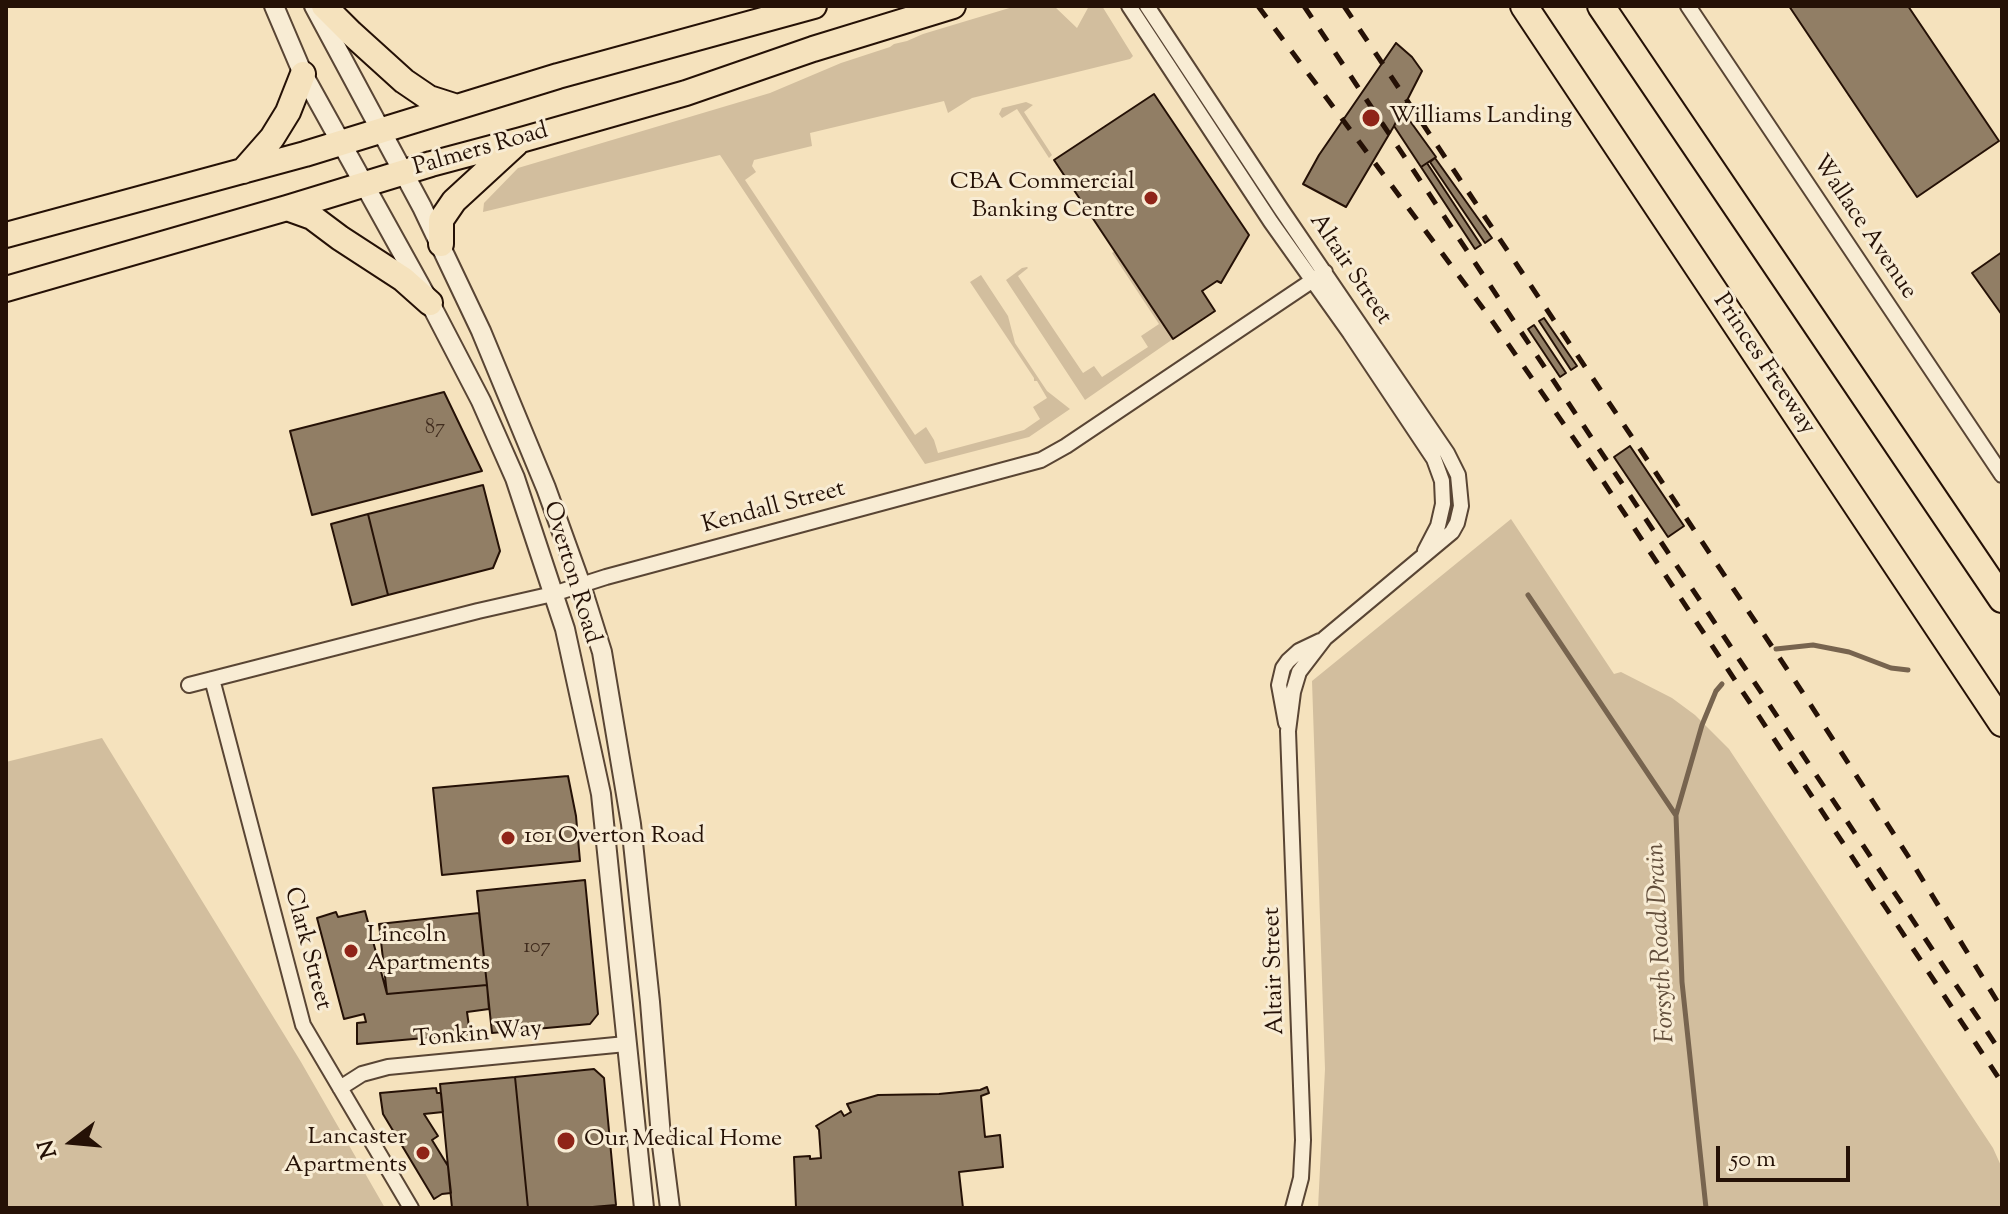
<!DOCTYPE html>
<style>
body{margin:0}
#map{position:relative;width:2008px;height:1214px;overflow:hidden;background:#f5e2bd;font-family:"Sorts Mill Goudy",serif}
canvas{display:block}
.frame{position:absolute;inset:0;border:8px solid #251106;pointer-events:none}
.north{position:absolute;left:32px;top:1102px;width:80px;height:80px;-webkit-text-stroke:6px #f8ecd4;paint-order:stroke;rotate:254deg;font-size:22px;font-weight:700;line-height:32px;text-align:center;color:#251106}
.north::after{content:'';display:block;margin:auto;width:28px;height:36px;background:#251106;clip-path:polygon(50% 0,100% 100%,50% 72%,0 100%)}
.scale{position:absolute;left:1716px;top:1146px;width:134px;height:36px;box-sizing:border-box;border:4px solid #251106;border-top:0;padding-left:10px;font-size:24px;line-height:28px;white-space:nowrap;color:#251106;-webkit-text-stroke:6px #f8ecd4;paint-order:stroke}
</style>
<div id="map">
<canvas width="2008" height="1214"></canvas>
<div class="frame"></div>
<div class="north">N</div>
<div class="scale">50 m</div>
</div>
<script>
const c = document.querySelector('canvas').getContext('2d');
c.lineJoin = 'round';
function fillPath(path, color) { c.fillStyle = color; c.fill(path, 'evenodd'); }
const shape = rows => new Path2D(rows.map(r => 'M' + r).join(''));
function stroke(path, color, width, dash) { c.strokeStyle = color; c.lineWidth = width; c.lineCap = dash ? 'butt' : 'round'; c.setLineDash(dash || []); c.stroke(path); }
function drawText(font, color, halo, rows, align = 'center') {
  c.font = font + ' "Sorts Mill Goudy",serif'; c.lineWidth = 6; c.setLineDash([]); c.textBaseline = 'middle'; c.strokeStyle = halo; c.fillStyle = color; for (const [text, x, y, turn = 0] of rows) {
    c.save(); c.translate(x, y); c.rotate((+turn || 0) * Math.PI / 180); c.textAlign = isNaN(turn) ? turn : align; if (halo) c.strokeText(text, 0, 0); c.fillText(text, 0, 0); c.restore();
  }
}
const green = shape([
 [1016,6,1054,6,1077,28,1089,6,1102,6,1133,56,1130,59,972,98,948,113,944,101,810,133,812,146,754,160,752,166,756,172,745,180,915,435,926,427,934,440,938,453,1024,430,1040,419,1033,407,1047,398,1037,381,1034,381,1034,378,970,282,981,275,1008,316,1015,343,1047,391,1070,409,1029,437,925,464,720,155,483,212,484,203,518,168,770,93,841,63,890,47,894,44,907,41,923,34],
 [1026,102,1033,105,1024,112,1052,155,1049,158,1017,109,1002,118,999,114,1002,108],
 [1115,251,1173,339,1085,400,1006,280,1022,268,1027,267,1028,268,1018,276,1056,333,1083,373,1094,366,1102,377,1148,347,1141,336,1159,324,1112,253],
 [1511,519,1614,674,1621,672,1672,698,1695,715,1729,749,1993,1148,2002,1168,2001,1208,1318,1208,1325,1069,1312,681],
 [102,738,301,1062,385,1208,6,1208,6,762]
]);
const stream = shape([
 [1528,595,1675,814],
 [1776,649,1813,645,1849,652,1891,668,1908,670],
 [1706,1208,1682,982,1676,815,1702,725,1716,691,1722,684]
]);
const building = shape([
 [1789,6,1908,6,1999,141,1917,197,1789,6],
 [1396,43,1412,57,1422,71,1394,126,1346,207,1303,184,1319,155,1396,43],
 [1154,94,1249,235,1221,283,1217,281,1202,291,1215,311,1173,339,1054,160,1154,94],
 [1402,110,1436,157,1421,167,1394,126,1402,110],
 [1435,158,1492,238,1485,243,1430,162,1435,158],
 [1427,163,1481,245,1475,249,1421,167,1427,163],
 [2002,252,2002,315,1972,273,2002,252],
 [1544,318,1577,366,1571,370,1539,321,1544,318],
 [1534,325,1566,373,1560,377,1528,329,1534,325],
 [444,392,482,471,312,515,290,431,444,392],
 [1630,446,1684,526,1668,537,1614,457,1630,446],
 [483,485,500,551,493,568,388,595,368,514,483,485],
 [368,514,388,595,352,605,331,524,368,514],
 [568,776,576,816,580,861,442,875,433,788,568,776],
 [585,880,598,1014,590,1024,492,1033,477,891,585,880],
 [365,911,387,994,487,985,489,1009,467,1012,470,1034,357,1044,357,1023,366,1022,364,1014,344,1019,317,918,336,912,338,917,365,911],
 [479,913,487,985,387,994,379,924,479,913],
 [594,1069,604,1078,616,1205,581,1208,528,1208,515,1077,594,1069],
 [515,1077,528,1208,452,1208,440,1084,515,1077],
 [987,1087,989,1093,981,1096,985,1137,1000,1135,1003,1167,959,1172,963,1208,796,1208,794,1157,810,1156,810,1159,821,1158,819,1130,816,1126,841,1111,844,1116,851,1112,847,1104,878,1095,939,1094,980,1090,987,1087],
 [436,1088,437,1093,441,1093,443,1112,424,1114,438,1136,432,1140,448,1166,451,1193,442,1194,434,1199,383,1114,380,1093,436,1088]
]);
const minor = shape([
 [1129,6,1271,222,1350,333,1434,459,1442,481,1443,504,1438,526,1425,551],
 [1147,6,1281,209,1447,453,1458,475,1461,506,1457,523,1452,532,1325,638,1299,672,1293,692,1288,731,1303,1140,1301,1178,1293,1208],
 [1688,6,2002,475],
 [212,679,303,1025,411,1208],
 [189,685,478,611,553,594,606,577,1041,460,1066,446,1325,272],
 [1286,723,1279,685,1283,668,1288,661,1299,651,1320,641],
 [340,1088,362,1074,388,1067,626,1044]
]);
const tertiary = shape([
 [274,6,303,74,430,303,481,401,515,478,565,629,601,794,644,1208],
 [314,6,422,207,481,331,546,488,581,585,602,652,631,824,650,1002,661,1137,670,1208]
]);
const trunk = shape([
 [324,6,351,33,404,81,429,98,457,107],
 [243,171,272,138,288,112,303,74],
 [287,208,312,217,340,238,403,279,430,303],
 [6,235,305,154,558,76,814,6],
 [441,244,441,220,454,201,516,144],
 [6,289,287,208,431,164,521,140,686,93,813,49,953,6]
]);
const motorway = shape([
 [1524,6,2002,723],
 [1601,6,2002,599]
]);
const rail = shape([
 [1258,6,1488,315,1595,469,2002,1083],
 [1304,6,2002,1054],
 [1344,6,1803,693,1908,856,2002,1009]
]);
const markers = [
 [1371,118,10,"#8f2418"],
 [1151,198,8,"#8f2418"],
 [508,838,8,"#8f2418"],
 [351,951,8,"#8f2418"],
 [566,1141,10,"#8f2418"],
 [423,1153,8,"#8f2418"]
];
const numberNames = [
 ["87",435,430],
 ["107",537,949]
];
const poiNames = [
 ["Williams Landing",1389,118],
 ["CBA Commercial",1135,184,"right"],
 ["Banking Centre",1135,212,"right"],
 ["101 Overton Road",524,838],
 ["Lincoln",367,937],
 ["Apartments",367,965],
 ["Lancaster",407,1139,"right"],
 ["Apartments",407,1167,"right"],
 ["Our Medical Home",584,1141]
];
const streetNames = [
 ["Palmers Road",481,151,-16],
 ["Wallace Avenue",1863,228,56],
 ["Altair Street",1349,270,56],
 ["Princes Freeway",1763,365,56],
 ["Kendall Street",774,509,-15],
 ["Overton Road",570,573,73],
 ["Clark Street",306,949,75],
 ["Altair Street",1276,971,-92],
 ["Tonkin Way",478,1036,-5]
];
const waterNames = [
 ["Forsyth Road Drain",1663,943,-93]
];
fillPath(green, '#d2be9e');
stroke(stream, '#77644f', 5);
fillPath(building, '#917e65');
stroke(building, '#251106', 2);
stroke(minor, '#594534', 18);
stroke(tertiary, '#594534', 22);
stroke(trunk, '#251106', 28);
stroke(motorway, '#251106', 30);
stroke(minor, '#f8ecd4', 14);
stroke(tertiary, '#f8ecd4', 18);
stroke(trunk, '#f5e2bd', 24);
stroke(motorway, '#f5e2bd', 26);
stroke(rail, '#251106', 5, [14, 14]);
for (const [x, y, r, color] of markers) { const dot = new Path2D(); dot.arc(x, y, r, 0, 2 * Math.PI); c.fillStyle = color; c.fill(dot); stroke(dot, '#f8ecd4', 3); }
drawText('20px', '#402c1e', null, numberNames);
drawText('24px', '#251106', '#f8ecd4', poiNames, 'left');
drawText('24px', '#251106', '#f8ecd4', streetNames);
drawText('italic 26px', '#634f3c', '#f8ecd4', waterNames);
</script>
